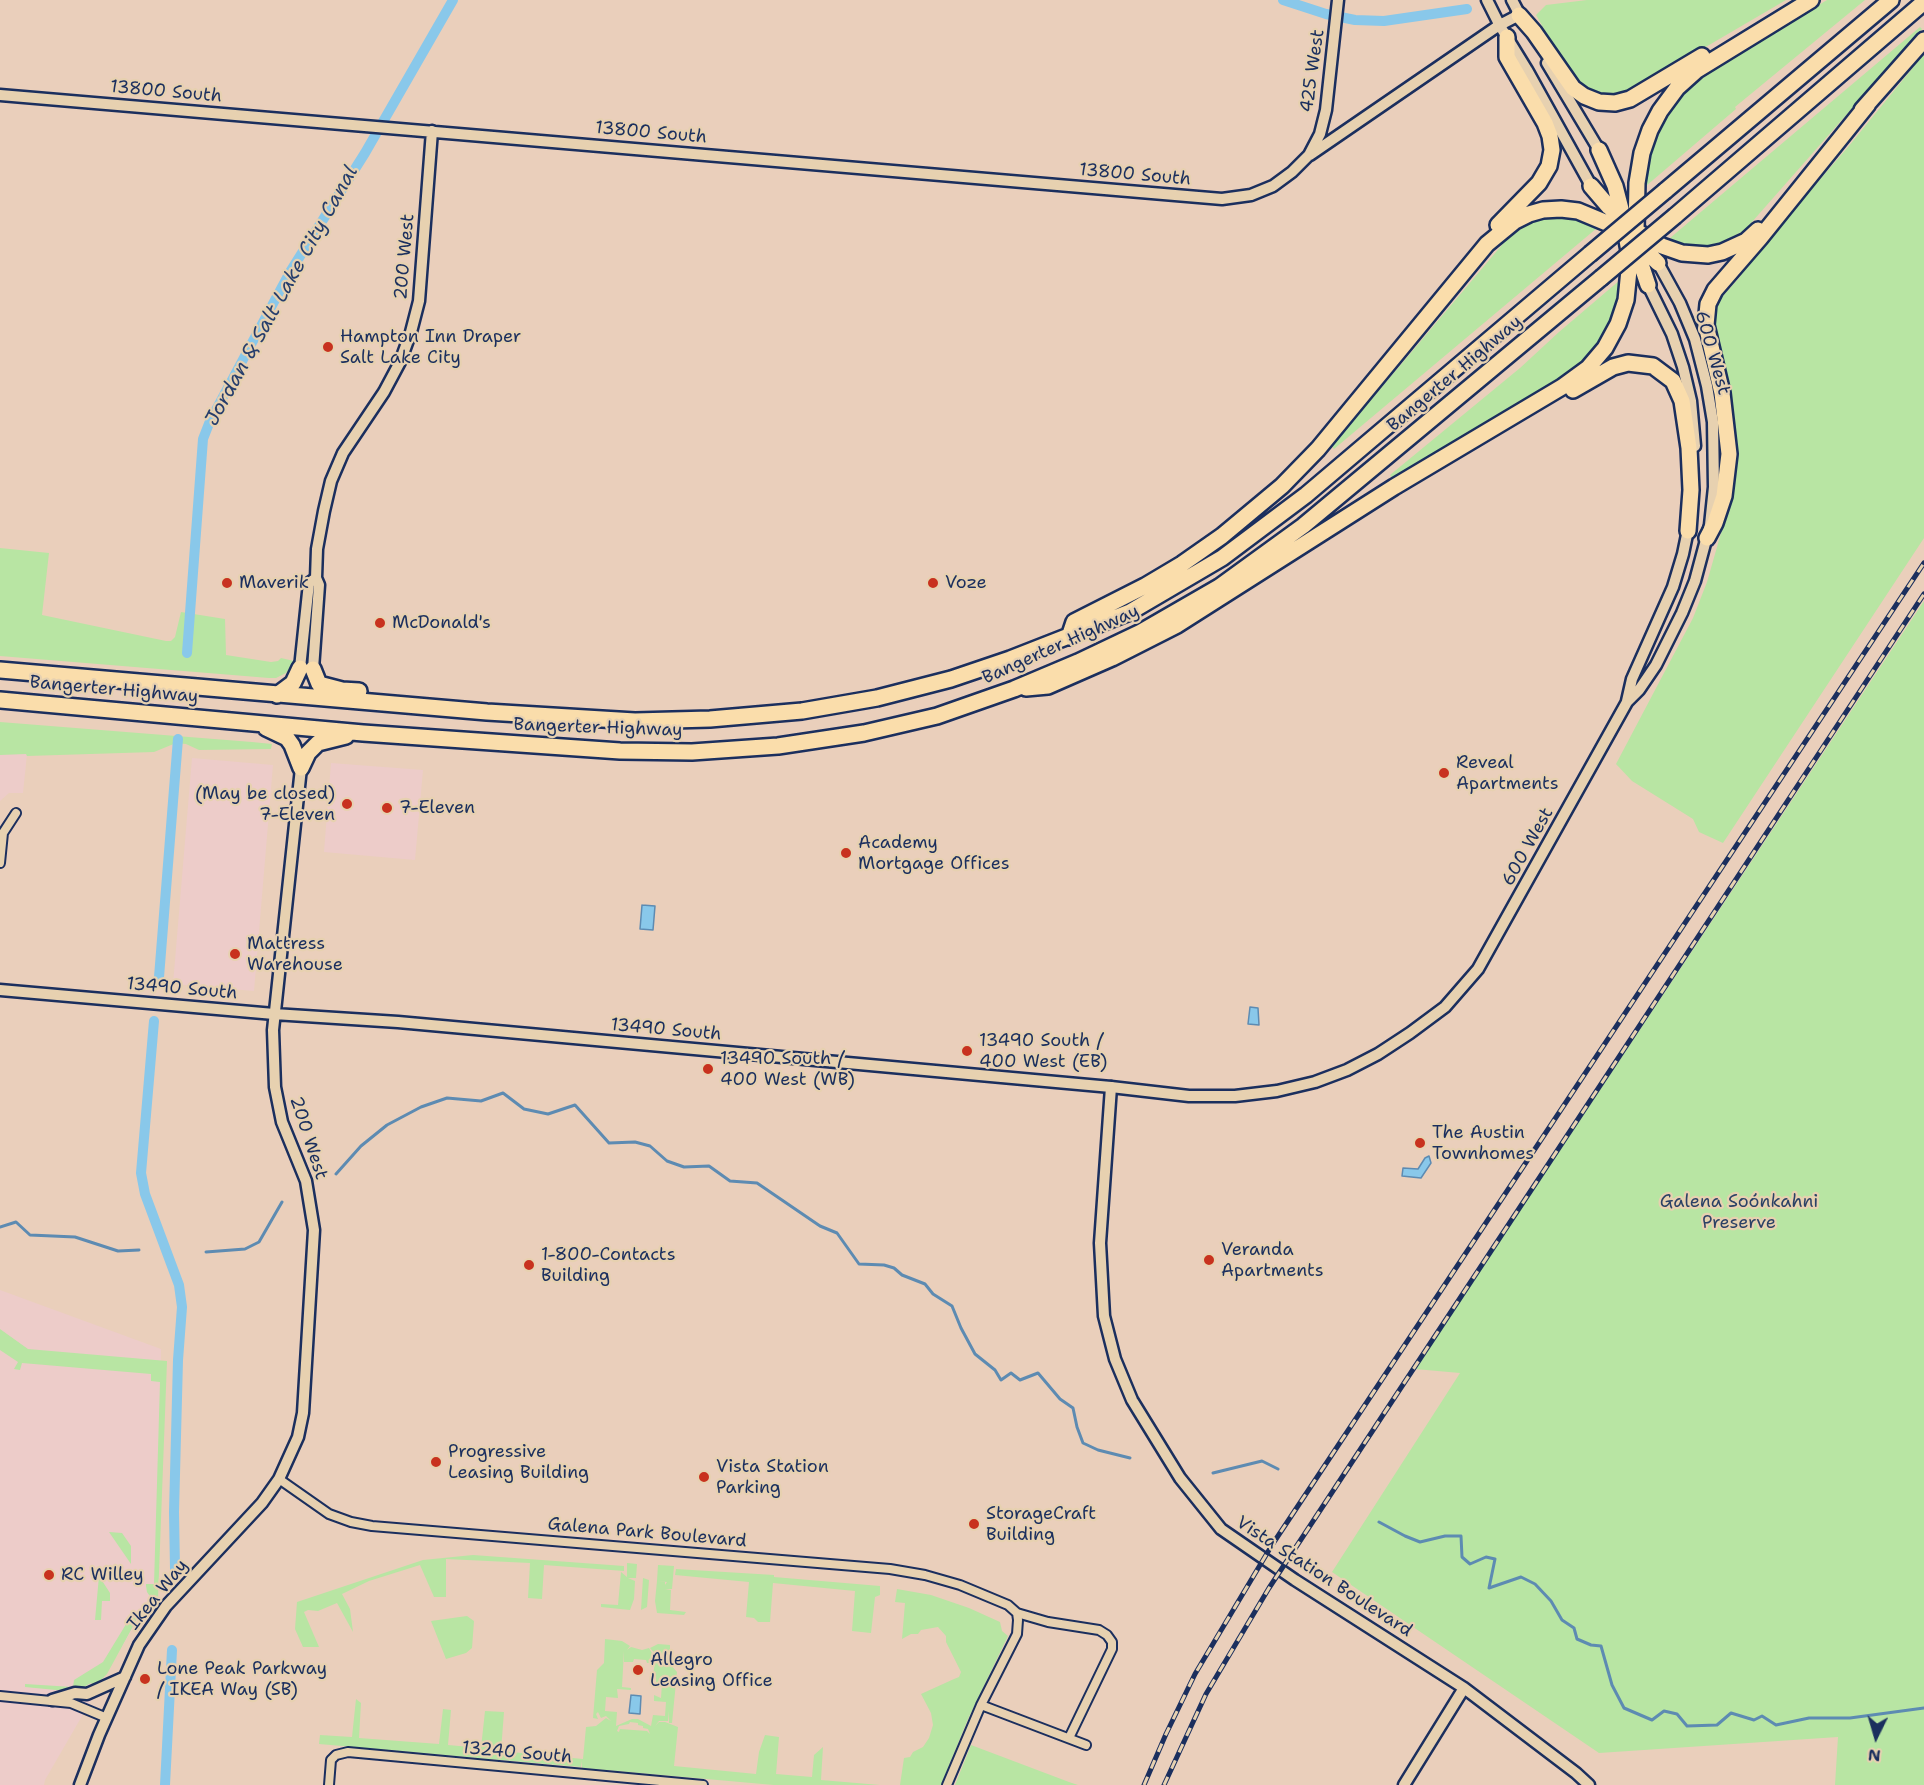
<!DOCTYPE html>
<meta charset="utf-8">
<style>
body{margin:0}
#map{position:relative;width:1924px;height:1785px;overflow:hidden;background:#eacfbb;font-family:"Shantell Sans",sans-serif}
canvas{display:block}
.north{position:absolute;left:1846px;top:1707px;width:60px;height:60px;-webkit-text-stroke:4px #e7d1b0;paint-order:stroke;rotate:185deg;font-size:16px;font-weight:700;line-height:24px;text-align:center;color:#1b2f5e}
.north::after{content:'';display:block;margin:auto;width:21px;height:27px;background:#1b2f5e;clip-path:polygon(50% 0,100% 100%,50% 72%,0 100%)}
</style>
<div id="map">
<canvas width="1924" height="1785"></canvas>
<div class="north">N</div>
</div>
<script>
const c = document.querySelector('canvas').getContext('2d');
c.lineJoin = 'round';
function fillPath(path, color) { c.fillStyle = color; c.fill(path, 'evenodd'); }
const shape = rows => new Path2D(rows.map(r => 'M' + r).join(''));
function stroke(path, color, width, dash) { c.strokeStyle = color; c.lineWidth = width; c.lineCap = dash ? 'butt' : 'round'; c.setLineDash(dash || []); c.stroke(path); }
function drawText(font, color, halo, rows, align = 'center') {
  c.font = font + ' "Shantell Sans",sans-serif'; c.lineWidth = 4.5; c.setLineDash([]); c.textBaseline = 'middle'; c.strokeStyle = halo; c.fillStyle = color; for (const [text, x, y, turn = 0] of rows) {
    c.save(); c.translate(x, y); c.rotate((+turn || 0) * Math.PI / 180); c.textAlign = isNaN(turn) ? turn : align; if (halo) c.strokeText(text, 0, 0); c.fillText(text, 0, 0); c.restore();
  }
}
const built = shape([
 [0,754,27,754,23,793,9,793,0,801],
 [192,758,273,765,254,991,173,984],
 [331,763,423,770,415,860,324,852],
 [0,1290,161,1349,159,1583,45,1780,44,1785,0,1785]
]);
const green = shape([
 [1587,0,1786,0,1627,93,1611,96,1595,94,1579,84,1571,76,1536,15,1546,5],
 [1827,0,1865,0,1735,107,1736,109,1646,186,1647,167,1659,131,1669,112,1691,86,1718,66],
 [1920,27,1922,29,1744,231,1717,244,1703,247,1684,245,1670,238],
 [1924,54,1924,538,1723,843,1699,832,1693,819,1632,781,1616,764,1693,618,1707,582,1729,505,1712,327,1715,305,1739,278,1751,259,1848,147],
 [1548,217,1576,219,1597,228,1334,449,1332,446,1507,239,1519,228],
 [1620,280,1617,300,1609,324,1599,343,1577,366,1558,380,1392,478,1390,475,1520,368,1559,332],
 [0,548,49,553,42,615,166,641,171,641,175,637,181,612,225,619,226,655,271,662,278,661,281,658,294,661,286,673,276,678,269,678,0,656],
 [1924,601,1924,1785,1835,1785,1838,1737,1599,1753,1332,1572,1460,1373,1415,1369],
 [0,722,252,742,272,744,271,749,199,750,186,744,176,743,154,752,27,756,26,754,0,755],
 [0,1329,28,1349,167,1361,158,1599,151,1598,147,1592,146,1586,146,1584,154,1584,160,1382,151,1381,151,1374,22,1363,20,1370,14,1369,18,1362,0,1350],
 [109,1532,122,1533,131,1546,131,1564],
 [473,1555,624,1566,624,1571,544,1565,542,1599,528,1598,530,1563,446,1559,446,1597,434,1597,420,1565,369,1581,342,1594,350,1609,353,1632,337,1603,318,1611,308,1610,304,1612,319,1647,303,1647,295,1629,297,1602,423,1560],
 [627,1563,637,1564,636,1578,628,1578,635,1581,634,1599,630,1610,601,1607,601,1604,618,1605,621,1572,627,1577],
 [658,1565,674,1566,672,1589,665,1589,671,1590,670,1610,686,1612,684,1615,657,1613,655,1601,657,1581,665,1582,665,1585,667,1582,657,1581],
 [676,1569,774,1575,774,1577,880,1586,880,1595,875,1597,871,1633,852,1631,855,1591,773,1583,770,1622,758,1622,754,1618,746,1617,749,1582,675,1575],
 [99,1576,110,1593,110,1601,102,1601,101,1620,95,1620],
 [643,1578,649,1580,647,1607,641,1610],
 [897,1589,931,1595,969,1608,1000,1622,1002,1631,1008,1636,968,1719,941,1785,900,1785,904,1758,910,1757,913,1752,923,1747,929,1738,933,1725,931,1713,921,1694,954,1679,959,1677,961,1672,946,1642,946,1636,938,1627,921,1630,918,1634,911,1634,902,1639,905,1603,895,1602],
 [131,1616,137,1619,107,1674,94,1687,91,1683,84,1687,88,1691,77,1692,25,1687,25,1684,73,1687,74,1680,103,1662],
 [467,1616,474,1621,472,1648,466,1653,446,1659,431,1621],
 [605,1639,622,1641,630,1646,627,1650,631,1647,642,1650,649,1648,655,1658,656,1655,650,1648,658,1644,670,1645,670,1664,677,1672,672,1723,669,1723,669,1711,668,1721,659,1721,655,1726,659,1722,665,1722,678,1727,674,1766,756,1774,759,1752,765,1735,779,1737,776,1774,812,1777,814,1755,823,1747,821,1780,880,1785,774,1785,582,1768,582,1761,581,1767,319,1744,320,1735,352,1737,356,1699,361,1703,359,1738,439,1744,443,1709,451,1710,448,1745,481,1748,485,1711,504,1712,501,1751,583,1759,586,1727,596,1726,606,1718,611,1721,613,1727,611,1721,606,1716,601,1718,598,1712,596,1714,598,1719,593,1718,597,1670,604,1663],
 [624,1651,624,1662,633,1662,634,1659,646,1660,647,1663,655,1662,653,1675,656,1676,656,1682,662,1683,661,1698,663,1699,654,1695,654,1701,666,1702,665,1716,653,1715,651,1726,638,1719,632,1719,616,1726,617,1712,605,1711,606,1697,618,1698,617,1689,631,1690,631,1688,622,1687],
 [630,1722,638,1723,638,1725,643,1726,643,1728,648,1729,650,1734,647,1731,620,1729,619,1732,617,1731,619,1726,629,1724],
 [971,1745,1069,1782,1078,1785,955,1785]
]);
const water = shape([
 [642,905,655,906,653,930,640,929,642,905],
 [1250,1007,1258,1008,1259,1025,1248,1024,1250,1007],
 [1429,1156,1431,1163,1421,1178,1402,1176,1403,1168,1418,1169,1425,1158,1429,1156],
 [631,1695,641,1696,640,1714,629,1713,631,1695]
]);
const stream = shape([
 [336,1174,361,1146,387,1125,421,1107,447,1098,481,1101,503,1093,524,1109,548,1114,575,1105,609,1143,635,1142,650,1146,667,1161,684,1167,709,1166,730,1181,757,1183,820,1226,837,1233,859,1264,884,1265,894,1268,902,1275,925,1284,933,1294,952,1306,961,1328,975,1354,995,1370,1001,1380,1011,1373,1020,1380,1038,1373,1060,1399,1073,1408,1077,1427,1083,1443,1098,1450,1130,1458],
 [0,1227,16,1222,30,1235,75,1237,118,1251,139,1250],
 [206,1252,245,1249,259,1242,282,1202],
 [1213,1473,1262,1461,1278,1469],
 [1379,1522,1405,1536,1420,1542,1445,1536,1461,1536,1462,1557,1470,1564,1486,1557,1495,1559,1489,1588,1521,1577,1535,1584,1551,1601,1562,1620,1574,1628,1577,1639,1591,1645,1601,1646,1612,1685,1624,1708,1652,1720,1664,1711,1677,1714,1687,1726,1717,1725,1731,1713,1754,1720,1762,1716,1776,1725,1809,1718,1850,1718,1924,1708]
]);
const canal = shape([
 [1283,0,1326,14,1355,20,1384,21,1467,9],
 [187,653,203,439,210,421,290,272,365,153,453,0],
 [159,977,178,739],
 [154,1021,141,1173,145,1194,179,1285,182,1307,178,1360,174,1512,175,1569],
 [165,1785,172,1650]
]);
const minor = shape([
 [0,863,3,833,16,813],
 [279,1479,329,1514,351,1522,372,1526,890,1569,925,1575,960,1585,1008,1605,1017,1613,1048,1622,1099,1630,1107,1635,1112,1642,1112,1649,1069,1738],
 [0,1696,71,1703,107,1718],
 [981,1705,1086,1745],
 [329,1785,331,1760,336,1755,348,1752,703,1785],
 [947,1785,981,1705,1017,1634,1018,1620,1017,1613]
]);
const tertiary = shape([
 [1487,0,1500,26,1527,70,1594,191],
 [1512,0,1523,21],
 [1547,63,1602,155],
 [0,95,1222,199,1251,195,1273,186,1292,172,1309,155,1320,134,1326,110,1338,0],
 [1310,155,1498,26,1519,15],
 [300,668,309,583,316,578],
 [313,669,319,585,316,578,317,549,324,511,331,481,343,453,384,392,400,362,411,332,419,301,432,131],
 [0,990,274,1014],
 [1111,1087,1100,1243,1104,1316,1115,1359,1132,1400,1180,1478,1221,1529,1295,1580,1464,1688,1576,1773,1589,1785],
 [1404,1785,1464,1688]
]);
const secondary = shape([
 [1648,285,1672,334,1683,367,1691,401,1695,446],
 [1627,701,1632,679,1673,587,1683,554,1689,525],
 [274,1014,398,1022,1111,1087,1189,1096,1235,1096,1277,1091,1315,1082,1347,1070,1378,1054,1410,1033,1445,1007,1478,969,1627,702,1639,690,1656,665,1682,613,1695,581,1710,525,1714,487,1713,422,1707,386,1695,339,1680,303,1658,263],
 [52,1700,75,1693,87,1694,125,1677],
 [80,1785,99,1735,139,1645,166,1606,262,1503,279,1479,298,1437,303,1413,314,1230,306,1181,282,1122,275,1087,273,1030,301,768]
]);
const motorway = shape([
 [1519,15,1534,32,1573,88,1584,96,1599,102,1615,103,1630,99,1702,56],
 [1862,110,1924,40],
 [1591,186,1609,207,1636,231,1662,246,1682,253,1708,255,1722,252,1746,241,1758,230],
 [1665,191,1891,0],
 [1675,216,1924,2],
 [1498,225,1539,183,1549,166,1552,150,1550,136,1545,123,1507,57,1507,37],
 [1648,285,1641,264,1636,231,1637,183,1642,153,1650,130,1660,111,1677,88,1697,70,1811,0],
 [1573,390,1613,367,1628,363,1653,366,1673,381,1682,401,1689,448,1691,490,1688,531],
 [1707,538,1715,523,1724,496,1729,454,1722,393,1706,325,1708,304,1715,290,1760,238,1868,104],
 [1069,637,1074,622,1145,586,1182,564,1222,536,1282,486,1318,449,1487,244,1515,221,1529,214,1543,210,1561,209,1578,211,1626,231,1658,263],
 [313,669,319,684,342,690,359,691],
 [0,670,487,712,635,721,710,719,802,711,877,698,951,679,1010,659,1130,612,1222,558,1306,495,1590,254],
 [1026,688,1048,686,1112,658,1177,625,1394,487,1562,387,1588,368,1605,348,1618,324,1626,300,1629,270,1629,251,1621,209,1615,186,1599,150],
 [277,695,293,683,300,668],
 [0,700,363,733,620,751,692,752,778,746,864,733,937,716,1014,689,1078,662,1141,632,1219,587,1303,526,1601,278],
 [266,728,287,738,292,745,301,768],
 [301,768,308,753,318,743,346,736]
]);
const rail = shape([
 [1144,1785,1166,1734,1195,1674,1272,1545,1924,563],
 [1164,1785,1206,1694,1269,1588,1924,594]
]);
const motorwayBridge = shape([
 [1590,254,1665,191],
 [1601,278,1675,216]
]);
const markers = [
 [328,347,6,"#c8321e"],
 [227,583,6,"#c8321e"],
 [933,583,6,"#c8321e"],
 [380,623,6,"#c8321e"],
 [1444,773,6,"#c8321e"],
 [347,804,6,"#c8321e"],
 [387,808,6,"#c8321e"],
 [846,853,6,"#c8321e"],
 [235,954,6,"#c8321e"],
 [967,1051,6,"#c8321e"],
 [708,1069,6,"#c8321e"],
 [1420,1143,6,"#c8321e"],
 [1209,1260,6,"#c8321e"],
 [529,1265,6,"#c8321e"],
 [436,1462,6,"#c8321e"],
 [704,1477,6,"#c8321e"],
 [974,1524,6,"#c8321e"],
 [49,1575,6,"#c8321e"],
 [638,1670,6,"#c8321e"],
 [145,1679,6,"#c8321e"]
];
const streetNames = [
 ["425 West",1313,71,-82],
 ["13800 South",166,92,5],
 ["13800 South",651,133,5],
 ["13800 South",1135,175,5],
 ["200 West",405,257,-85],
 ["600 West",1712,353,74],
 ["Bangerter Highway",1455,374,-40],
 ["Bangerter Highway",1061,645,-24],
 ["Bangerter Highway",114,690,5],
 ["Bangerter Highway",598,728,2],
 ["600 West",1528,847,-61],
 ["13490 South",182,989,5],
 ["13490 South",666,1030,5],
 ["200 West",308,1138,72],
 ["Galena Park Boulevard",647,1533,5],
 ["Vista Station Boulevard",1324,1577,33],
 ["Ikea Way",158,1595,-51],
 ["13240 South",517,1753,5]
];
const poiNames = [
 ["Hampton Inn Draper",340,337],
 ["Salt Lake City",340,358],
 ["Maverik",239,583],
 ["Voze",945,583],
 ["McDonald's",392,623],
 ["Reveal",1456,763],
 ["Apartments",1456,784],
 ["(May be closed)",335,794,"right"],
 ["7-Eleven",335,815,"right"],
 ["7-Eleven",399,808],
 ["Academy",858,843],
 ["Mortgage Offices",858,864],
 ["Mattress",247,944],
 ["Warehouse",247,965],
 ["13490 South /",979,1041],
 ["400 West (EB)",979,1062],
 ["13490 South /",720,1059],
 ["400 West (WB)",720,1080],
 ["The Austin",1432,1133],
 ["Townhomes",1432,1154],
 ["Veranda",1221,1250],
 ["Apartments",1221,1271],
 ["1-800-Contacts",541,1255],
 ["Building",541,1276],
 ["Progressive",448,1452],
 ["Leasing Building",448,1473],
 ["Vista Station",716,1467],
 ["Parking",716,1488],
 ["StorageCraft",986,1514],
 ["Building",986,1535],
 ["RC Willey",61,1575],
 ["Allegro",650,1660],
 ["Leasing Office",650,1681],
 ["Lone Peak Parkway",157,1669],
 ["/ IKEA Way (SB)",157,1690]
];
const parkNames = [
 ["Galena Soónkahni",1739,1202],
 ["Preserve",1739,1223]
];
const waterNames = [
 ["Jordan & Salt Lake City Canal",282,296,-61]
];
fillPath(built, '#edccc9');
fillPath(green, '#b8e5a3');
fillPath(water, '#89c8ea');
stroke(water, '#5d8bb2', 1.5);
stroke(stream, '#5d8bb2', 3);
stroke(canal, '#89c8ea', 10);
stroke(minor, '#1b2f5e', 12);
stroke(tertiary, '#1b2f5e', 15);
stroke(secondary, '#1b2f5e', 15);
stroke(motorway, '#1b2f5e', 20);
stroke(minor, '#e7d1b0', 8);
stroke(tertiary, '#e7d1b0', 10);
stroke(secondary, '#e7d1b0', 10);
stroke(motorway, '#faddab', 15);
stroke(rail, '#1b2f5e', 5);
stroke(rail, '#e7d1b0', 3, [9]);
stroke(motorwayBridge, '#1b2f5e', 20, []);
stroke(motorwayBridge, '#faddab', 15);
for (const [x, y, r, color] of markers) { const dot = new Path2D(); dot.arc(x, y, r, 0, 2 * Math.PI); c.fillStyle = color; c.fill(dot); stroke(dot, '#e7d1b0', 2); }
drawText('18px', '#1b2f5e', '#e7d1b0', streetNames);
drawText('18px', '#1b2f5e', '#e7d1b0', poiNames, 'left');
drawText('18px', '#2b4165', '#e7d1b0', parkNames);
drawText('italic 20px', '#263e6c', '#e7d1b0', waterNames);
</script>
